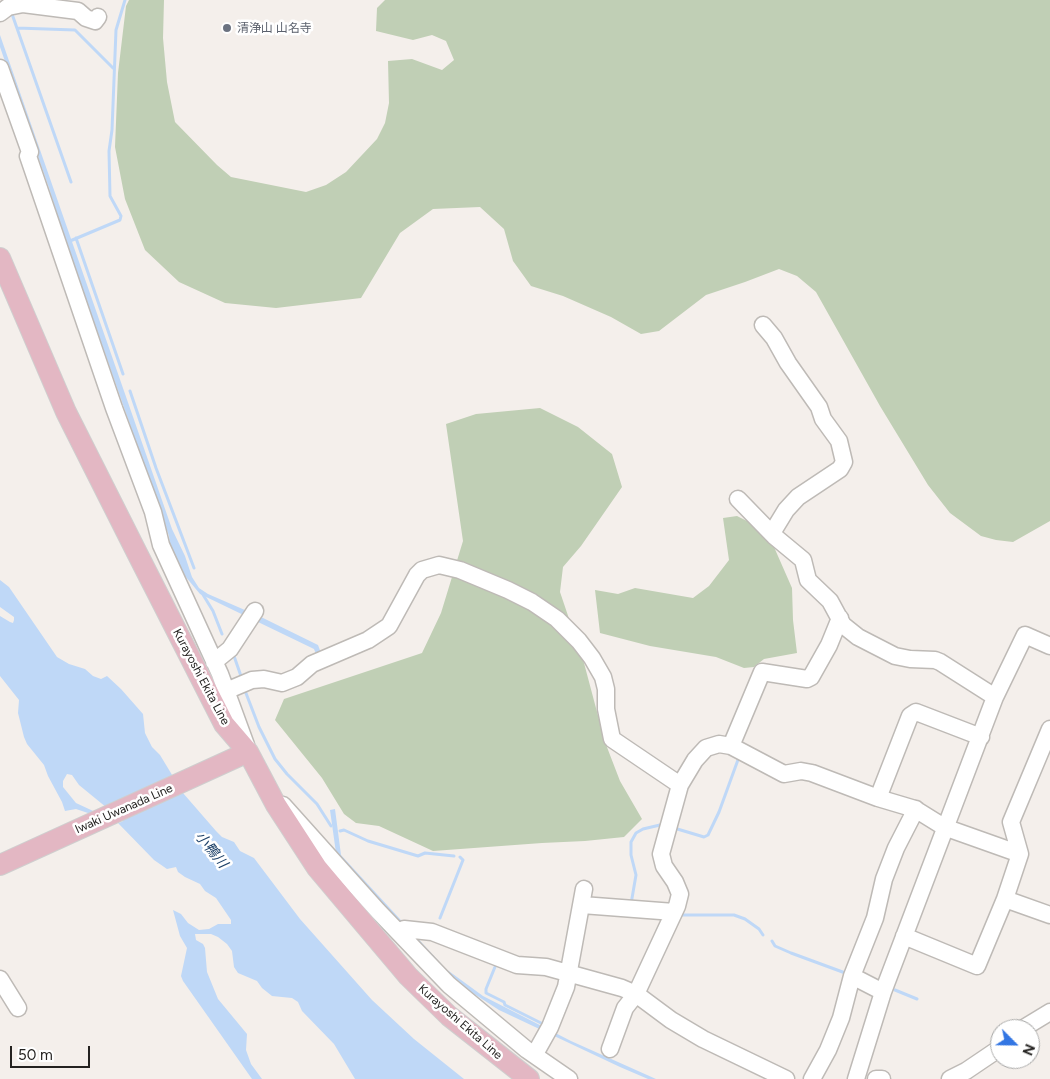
<!DOCTYPE html>
<meta charset="utf-8">
<style>
body{margin:0}
#map{position:relative;width:1050px;height:1079px;overflow:hidden;background:#f4efeb;font-family:Figtree,sans-serif}
canvas{display:block}
.north{position:absolute;left:990px;top:1019px;width:50px;height:50px;box-sizing:border-box;background:#fff;border:1px solid #a7a7a6;border-radius:50%;rotate:113deg;font-size:14px;font-weight:700;line-height:20px;text-align:center;color:#242220}
.north::after{content:'';display:block;margin:auto;width:18px;height:22px;background:#3376e3;clip-path:polygon(50% 0,100% 100%,50% 72%,0 100%)}
.scale{position:absolute;left:10px;top:1046px;width:80px;height:22px;box-sizing:border-box;border:2px solid #242220;border-top:0;padding-left:6px;font-size:15px;line-height:18px;white-space:nowrap;color:#242220;-webkit-text-stroke:4px #fff;paint-order:stroke}
</style>
<div id="map">
<canvas width="1050" height="1079"></canvas>
<div class="north">N</div>
<div class="scale">50 m</div>
</div>
<script>
const c = document.querySelector('canvas').getContext('2d');
c.lineJoin = 'round';
function fillPath(path, color) { c.fillStyle = color; c.fill(path, 'evenodd'); }
const shape = rows => new Path2D(rows.map(r => 'M' + r).join(''));
function stroke(path, color, width, dash) { c.strokeStyle = color; c.lineWidth = width; c.lineCap = dash ? 'butt' : 'round'; c.setLineDash(dash || []); c.stroke(path); }
function drawText(font, color, halo, rows, align = 'center') {
  c.font = font + ' Figtree,"Noto Sans JP",sans-serif'; c.lineWidth = 5; c.setLineDash([]); c.textBaseline = 'middle'; c.strokeStyle = halo; c.fillStyle = color; for (const [text, x, y, turn = 0] of rows) {
    c.save(); c.translate(x, y); c.rotate((+turn || 0) * Math.PI / 180); c.textAlign = isNaN(turn) ? turn : align; if (halo) c.strokeText(text, 0, 0); c.fillText(text, 0, 0); c.restore();
  }
}
const green = shape([
 [129,0,164,0,163,38,167,82,175,122,217,165,231,177,306,192,326,185,346,172,377,139,385,123,389,103,388,61,412,59,442,70,454,60,446,41,432,35,413,40,376,31,377,8,385,0,1050,0,1050,521,1013,542,996,540,981,536,950,513,928,485,880,406,816,292,797,276,779,269,745,282,706,295,659,331,641,334,611,317,563,296,531,286,513,261,504,229,480,207,433,209,400,233,361,298,276,308,225,303,179,282,145,250,125,199,115,147,118,73,126,6],
 [540,408,578,427,612,454,622,487,581,546,563,567,560,592,584,663,605,742,620,781,642,819,624,837,585,841,542,843,433,851,379,826,356,823,344,814,322,778,275,720,284,699,422,653,441,613,463,541,446,424,476,414],
 [737,516,759,527,774,547,792,588,793,620,797,653,764,659,754,667,744,668,716,657,650,646,600,633,595,590,618,594,635,588,693,598,709,586,729,560,723,518]
]);
const water = shape([
 [0,35,155,480,172,529,185,556,192,577,199,588,208,594,261,617,318,645,321,653,316,654,314,649,200,594,185,576,178,573,171,554,169,536,66,242,49,188,0,47],
 [0,580,9,587,57,657,69,664,85,669,93,676,101,679,107,676,121,689,143,714,145,733,152,747,160,755,183,793,216,831,222,837,234,842,240,851,254,858,300,919,372,1000,414,1039,464,1079,355,1079,334,1044,302,1011,298,1002,292,998,272,996,262,988,257,981,238,973,234,967,232,951,227,944,218,937,211,934,195,934,196,940,203,944,205,948,207,972,218,999,247,1034,246,1050,251,1064,262,1079,252,1079,183,981,181,976,187,948,180,936,173,910,181,914,188,923,199,930,209,929,218,924,231,924,231,920,216,898,205,891,200,884,185,877,178,872,176,867,167,869,154,860,118,823,76,809,65,811,62,802,48,776,44,765,27,744,24,737,18,713,19,700,0,676,0,616,10,622,13,623,14,620,14,617,0,607],
 [67,774,72,775,79,785,123,821,119,823,76,803,63,787,63,781],
 [335,809,341,855,446,969,483,996,571,1041,656,1079,648,1079,620,1067,499,1010,468,990,441,969,336,853,330,810]
]);
const stream = shape([
 [12,14,71,182],
 [17,28,75,30,113,68],
 [76,238,123,374],
 [70,241,120,220,121,216,110,196,109,151,112,130,116,30,125,0],
 [130,391,156,468,194,568],
 [202,593,213,611,222,634],
 [234,656,242,679],
 [244,688,259,727,275,759,287,774,317,804,331,826],
 [674,828,704,837,708,835,719,812,739,757,740,757],
 [340,831,344,830,368,841,418,856,425,853,454,856],
 [631,904,636,875,631,855,631,842,636,833,643,829,660,825],
 [680,915,734,915,745,919,759,929,763,935],
 [440,918,463,860,460,857],
 [772,941,775,946,791,953,848,974],
 [497,962,486,989,486,993,504,1002,505,1005,545,1025],
 [895,990,917,999]
]);
const minor = shape([
 [0,13,8,7,23,4,78,11,86,18,95,21,98,17],
 [0,68,30,152,28,156,114,408,153,512,161,545,220,674,246,745],
 [763,325,774,338,788,363,819,407,823,419,839,441,844,462,840,469,798,497,786,510,772,533],
 [738,499,774,536,803,560,808,580,830,601,843,625,858,637,895,656,910,659,935,660,940,662,995,697],
 [214,662,230,649,255,611],
 [226,691,252,680,264,679,282,683,297,677,312,664,368,640,389,626,417,575,422,570,439,565,460,570,508,590,532,602,557,619,579,641,592,658,603,677,606,689,606,709,612,739,680,785],
 [731,746,762,672,807,679,811,677,829,645,840,618],
 [878,798,910,716,916,712,981,737],
 [283,805,378,911,449,985,527,1050,569,1079],
 [1005,899,1050,915],
 [582,905,674,912],
 [399,933,404,929,432,932,517,965,546,967,622,988,636,994,671,1020,703,1039,786,1079],
 [904,936,977,966,1005,899,1020,854,1011,822,1050,729],
 [852,976,883,992],
 [0,979,18,1008],
 [1022,1029,1050,1012],
 [610,1049,625,1008,636,994,677,906,680,894,675,882,664,866,661,854,680,785,695,760,706,748,719,744,731,746,784,774,801,771,812,773,878,798,915,809,944,827,1020,854],
 [536,1052,550,1027,566,987,584,889],
 [812,1079,828,1050,841,1018,852,976,875,918,884,879,896,848,916,809],
 [856,1079,883,992,995,697,1025,635,1050,646],
 [876,1079,882,1079],
 [950,1079,966,1071,1000,1048]
]);
const major = shape([
 [0,258,66,412,137,553,224,724,248,752,276,805,317,868,408,976,449,1016,529,1079],
 [0,865,248,752]
]);
const markers = [
 [227,28,5,"#6b7280"]
];
const worshipNames = [
 ["清浄山 山名寺",237,28]
];
const streetNames = [
 ["Kurayoshi Ekita Line",201,677,62],
 ["Iwaki Uwanada Line",124,809,-24],
 ["Kurayoshi Ekita Line",460,1022,41]
];
const waterNames = [
 ["小鴨川",211,850,51]
];
fillPath(green, '#c0cfb5');
fillPath(water, '#bfd8f7');
stroke(stream, '#bfd8f7', 3);
stroke(minor, '#bebab6', 19);
stroke(major, '#cfcece', 22);
stroke(minor, '#fff', 16);
stroke(major, '#e3b7c3', 20);
for (const [x, y, r, color] of markers) { const dot = new Path2D(); dot.arc(x, y, r, 0, 2 * Math.PI); c.fillStyle = color; c.fill(dot); stroke(dot, '#fff', 2); }
drawText('12px', '#5b616d', '#fff', worshipNames, 'left');
drawText('12px', '#242220', '#fff', streetNames);
drawText('italic 14px', '#1d4169', '#fff', waterNames);
</script>
